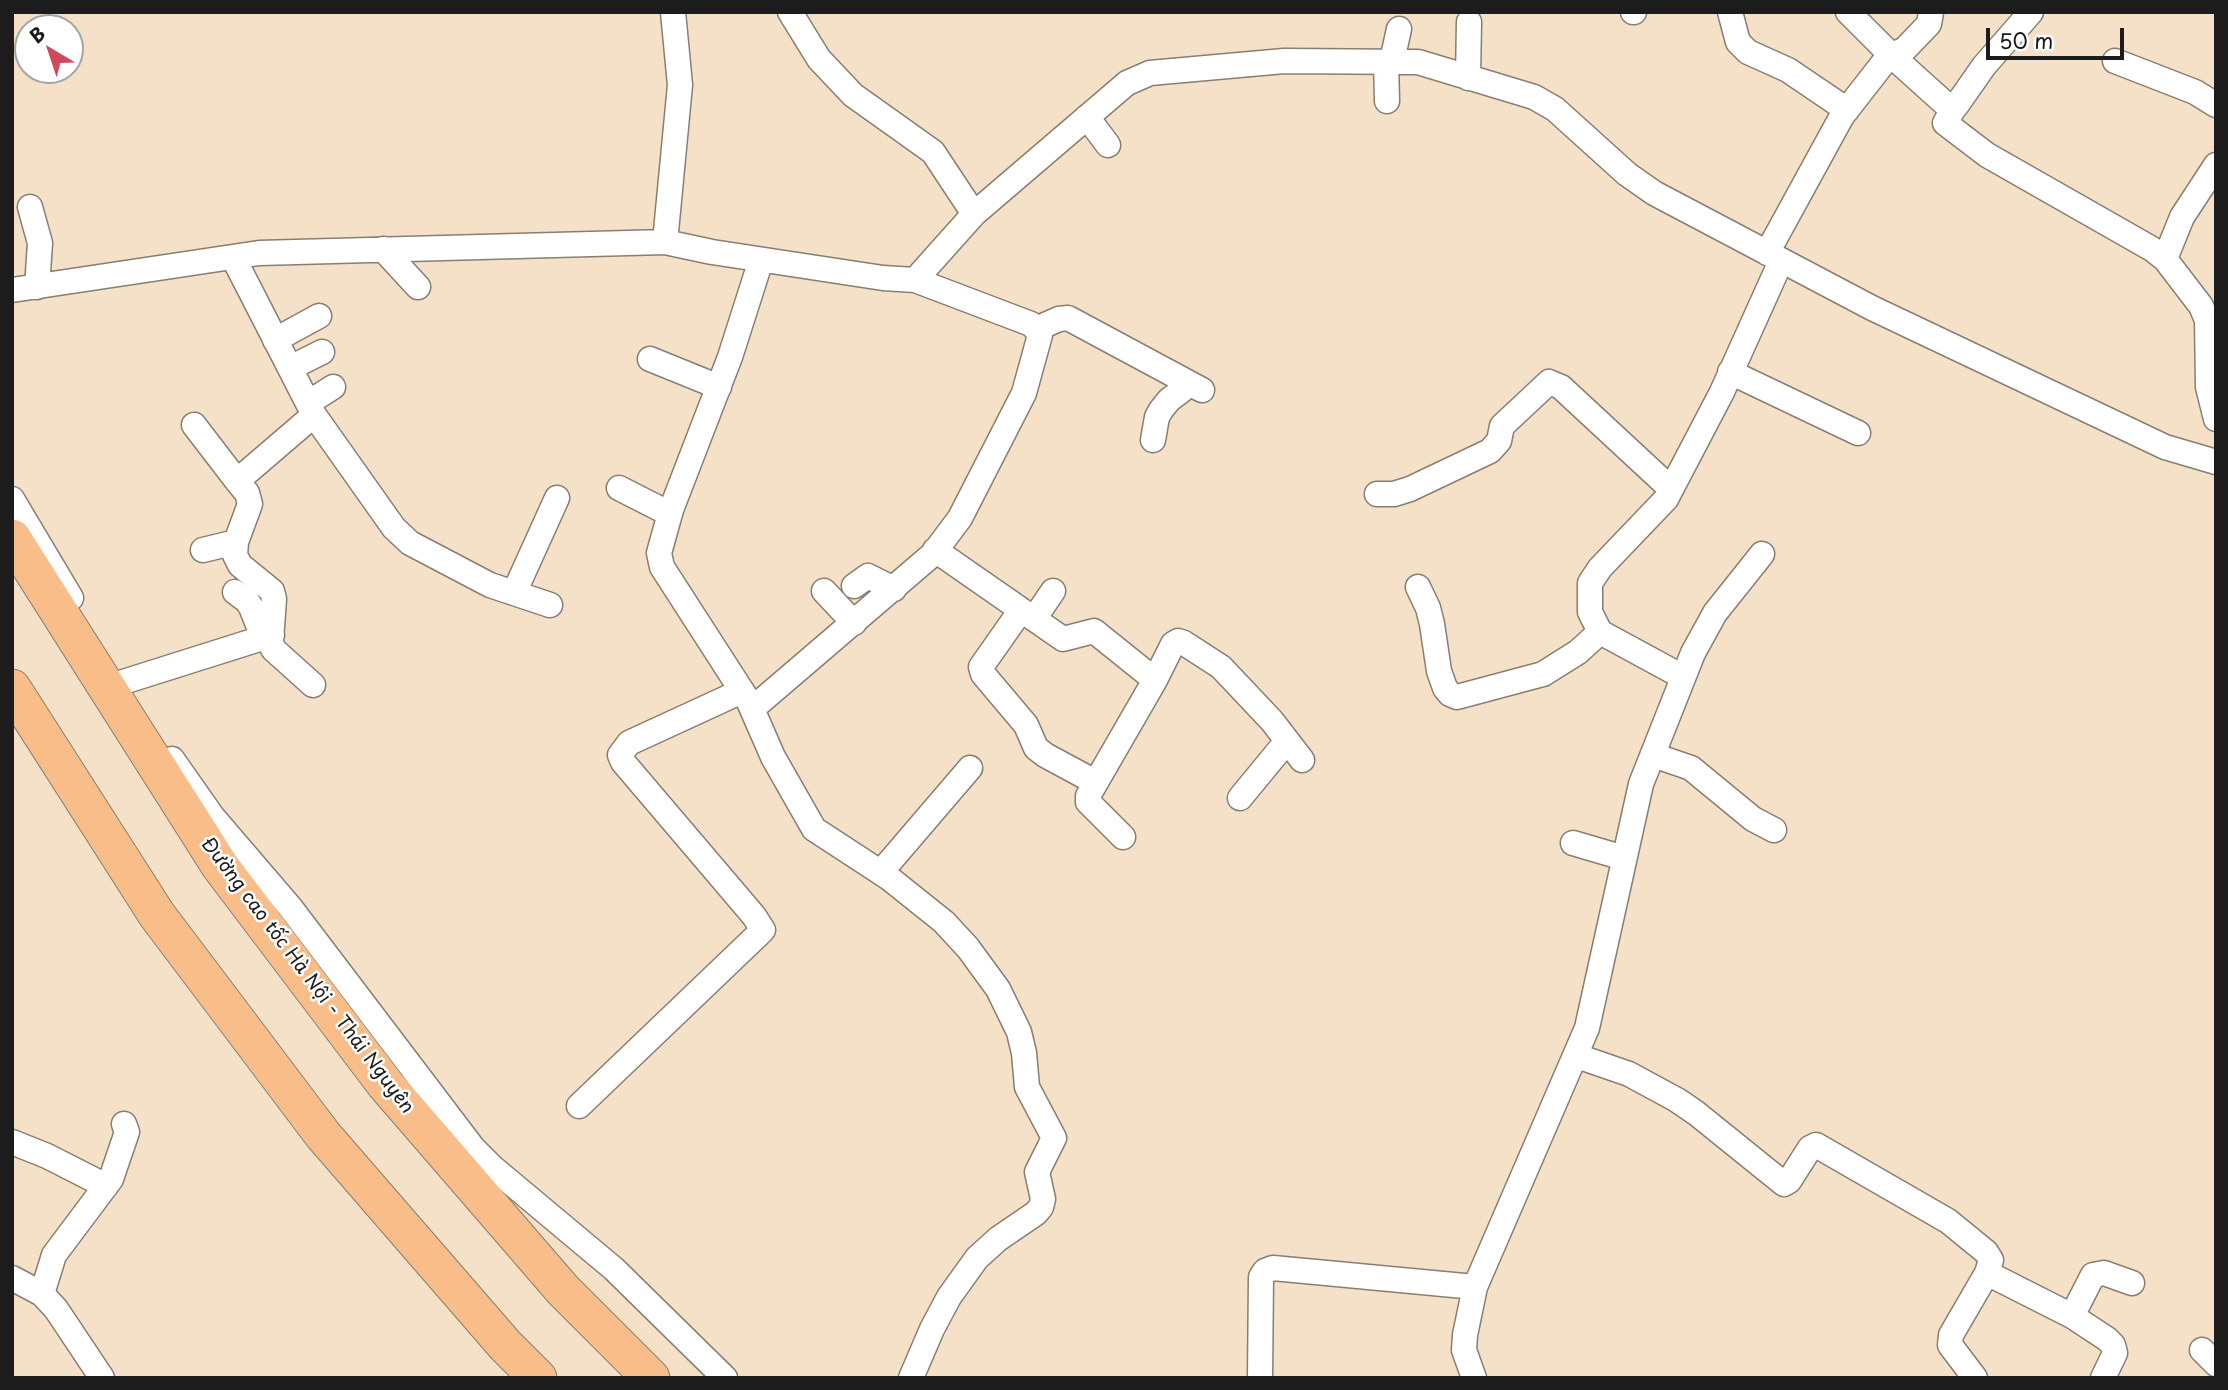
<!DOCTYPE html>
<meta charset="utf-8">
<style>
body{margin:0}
#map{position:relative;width:2228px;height:1390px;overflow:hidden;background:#f4e1c7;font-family:"Playpen Sans",sans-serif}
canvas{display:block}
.frame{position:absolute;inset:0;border:14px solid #1c1c1c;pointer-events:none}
.north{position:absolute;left:14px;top:14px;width:70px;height:70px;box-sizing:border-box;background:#fff;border:2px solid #a4a4a4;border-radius:50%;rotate:321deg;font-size:19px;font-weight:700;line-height:28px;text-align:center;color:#1c1c1c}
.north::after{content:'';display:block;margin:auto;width:24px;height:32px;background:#d1495b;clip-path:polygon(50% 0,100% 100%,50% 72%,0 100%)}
.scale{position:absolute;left:1986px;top:28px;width:138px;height:32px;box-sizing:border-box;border:4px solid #1c1c1c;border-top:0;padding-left:9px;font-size:21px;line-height:24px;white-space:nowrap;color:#1c1c1c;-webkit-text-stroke:5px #fff;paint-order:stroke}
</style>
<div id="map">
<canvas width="2228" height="1390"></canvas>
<div class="frame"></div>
<div class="north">B</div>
<div class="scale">50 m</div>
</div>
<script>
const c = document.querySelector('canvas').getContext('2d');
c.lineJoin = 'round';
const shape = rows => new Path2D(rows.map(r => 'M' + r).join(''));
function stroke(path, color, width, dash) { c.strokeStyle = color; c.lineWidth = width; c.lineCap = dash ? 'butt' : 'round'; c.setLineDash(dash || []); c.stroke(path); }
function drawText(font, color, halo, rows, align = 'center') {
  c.font = font + ' "Playpen Sans",sans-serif'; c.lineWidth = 5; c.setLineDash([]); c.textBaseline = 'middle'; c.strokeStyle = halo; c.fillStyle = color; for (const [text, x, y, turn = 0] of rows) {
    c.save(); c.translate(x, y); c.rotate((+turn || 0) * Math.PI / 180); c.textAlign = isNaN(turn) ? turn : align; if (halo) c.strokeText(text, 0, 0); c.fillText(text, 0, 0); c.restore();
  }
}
const minor = shape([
 [790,12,819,59,853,95,933,152,974,214],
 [1633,12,1634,12],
 [1730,12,1738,42,1748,52,1788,70,1847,110],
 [1848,12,1891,55,1951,109,1956,106,1984,66,2031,12],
 [1386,61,1387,101],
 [1392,61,1399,29],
 [2115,61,2195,92,2216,105],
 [1468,78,1469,22],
 [1954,108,1945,123,1987,155,2152,249,2165,259,2201,306,2207,320,2208,387,2216,419],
 [1087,117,1108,145],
 [30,207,40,243,37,287],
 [665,242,680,85,673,12],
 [383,249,418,287],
 [1767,253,1842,116,1888,57,1905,49,1929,24,1931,12],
 [233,257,314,415,237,481,247,493,250,504,236,542,235,555,240,565,272,591,274,599,271,641,273,649,313,685],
 [2165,259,2182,217,2216,165],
 [761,260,730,357,671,510,659,553,662,567,749,702,773,757,814,829,889,878,944,922,968,948,998,989,1019,1032,1024,1053,1027,1087,1054,1138,1037,1172,1043,1199,1041,1207,1036,1213,998,1239,977,1258,949,1297,932,1329,911,1378],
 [12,290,259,253,665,242,712,252,883,278,915,280,974,214,1127,83,1150,73,1284,61,1418,62,1534,97,1555,109,1627,174,1654,193,1872,308,2165,447,2216,462],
 [1036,329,1059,319,1068,318,1202,390],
 [275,340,319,316],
 [650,359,719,387],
 [290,368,322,352],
 [1730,372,1858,433],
 [308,403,333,387],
 [314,415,394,528,410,543,490,585,550,605],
 [194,425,237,481],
 [1153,440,1157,417,1161,410,1169,400,1190,384],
 [619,488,670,514],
 [1377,494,1394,494,1410,489,1490,451,1499,441,1502,426,1549,382,1561,387,1671,489],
 [12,499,71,598],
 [203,550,236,542],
 [935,550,1063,639,1094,631,1155,680,1173,644,1178,641,1184,643,1221,667,1272,721,1302,760],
 [854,586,868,576,894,589],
 [1418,587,1428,608,1432,624,1439,671,1445,688,1450,694,1457,697,1543,674,1578,652,1600,632],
 [824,591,854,623],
 [235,592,247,601,251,607,263,637],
 [514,593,557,498],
 [1021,610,981,667,983,674,1026,725,1036,748,1045,755,1095,782],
 [1034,619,1053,591],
 [1683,677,1600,632,1590,612,1590,583,1600,568,1666,499,1722,392,1781,261],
 [120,683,272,635],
 [752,709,933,554,960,518,1024,393,1040,335,1036,329,1031,324,915,280],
 [1653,755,1691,768,1753,819,1774,830],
 [172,759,212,816,290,907,473,1148,492,1167,614,1269,725,1378],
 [1240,798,1287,741],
 [1123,837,1088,802,1088,796,1155,680],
 [1573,843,1624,858],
 [881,872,970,768],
 [1577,1056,1629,1074,1677,1100,1696,1113,1784,1184,1789,1181,1810,1148,1816,1145,1948,1221,1986,1252,1991,1260,1987,1273,1951,1335,1950,1345,1975,1378],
 [579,1106,763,930,754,916,623,762,620,755,629,743,742,691],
 [12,1142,47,1156,106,1186],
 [1987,1273,2072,1316,2107,1339,2113,1345,2115,1353,2103,1378],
 [12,1278,42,1294,56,1309,102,1378],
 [42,1294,54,1255,111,1179,127,1132,124,1124],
 [2072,1316,2093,1275,2104,1273,2132,1283],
 [2202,1350,2216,1364],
 [1260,1378,1261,1277,1265,1271,1273,1268,1475,1287],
 [1474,1378,1464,1350,1465,1335,1475,1287,1587,1028,1641,784,1693,653,1715,613,1762,554]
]);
const highway = shape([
 [12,538,220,866,385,1084,563,1290,651,1378],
 [12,688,157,915,323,1135,505,1345,538,1378]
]);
const streetNames = [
 ["Đường cao tốc Hà Nội - Thái Nguyên",307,976,53]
];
stroke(minor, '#887e72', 27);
stroke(highway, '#887e72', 39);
stroke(minor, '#fff', 24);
stroke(highway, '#f8bd88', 37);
drawText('19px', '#1c1c1c', '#fff', streetNames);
</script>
